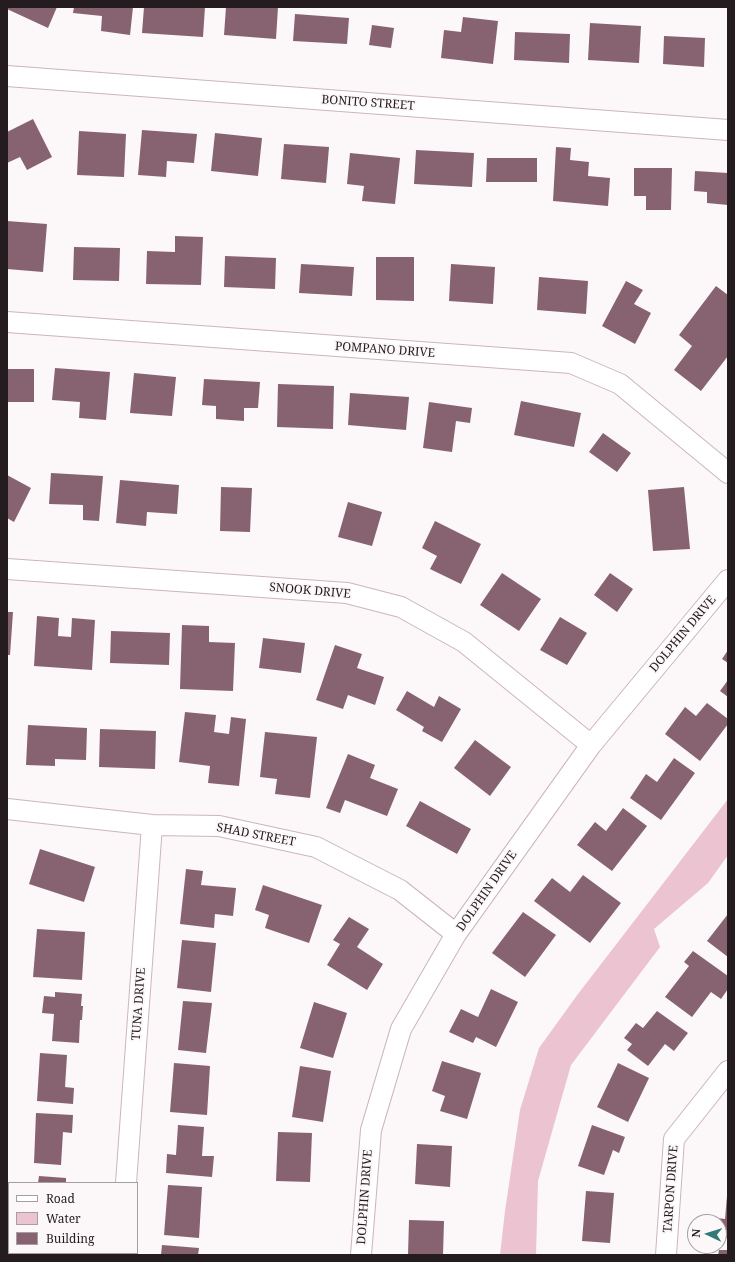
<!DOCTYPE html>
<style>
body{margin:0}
#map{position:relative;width:735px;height:1262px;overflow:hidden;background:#fcf7f9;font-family:"Noto Serif",serif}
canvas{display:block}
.frame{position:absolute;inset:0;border:8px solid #241c1f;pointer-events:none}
.legend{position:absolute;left:8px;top:1182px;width:130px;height:72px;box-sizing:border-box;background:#fcf7f9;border:1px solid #a69fa2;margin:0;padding:5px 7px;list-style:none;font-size:12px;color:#241c1f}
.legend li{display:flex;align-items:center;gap:8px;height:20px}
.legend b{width:20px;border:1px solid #a69fa2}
.north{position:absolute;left:687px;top:1214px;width:40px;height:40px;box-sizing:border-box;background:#fcf7f9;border:1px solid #a69fa2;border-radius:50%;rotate:274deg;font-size:11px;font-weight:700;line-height:16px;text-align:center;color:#241c1f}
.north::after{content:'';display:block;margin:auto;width:14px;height:18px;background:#327a75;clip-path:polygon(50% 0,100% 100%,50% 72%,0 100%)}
</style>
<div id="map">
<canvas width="735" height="1262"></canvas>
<div class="frame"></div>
<ul class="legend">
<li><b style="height:5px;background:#fff"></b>Road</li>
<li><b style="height:11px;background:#ebc3d1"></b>Water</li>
<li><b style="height:11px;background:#876371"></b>Building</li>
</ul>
<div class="north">N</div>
</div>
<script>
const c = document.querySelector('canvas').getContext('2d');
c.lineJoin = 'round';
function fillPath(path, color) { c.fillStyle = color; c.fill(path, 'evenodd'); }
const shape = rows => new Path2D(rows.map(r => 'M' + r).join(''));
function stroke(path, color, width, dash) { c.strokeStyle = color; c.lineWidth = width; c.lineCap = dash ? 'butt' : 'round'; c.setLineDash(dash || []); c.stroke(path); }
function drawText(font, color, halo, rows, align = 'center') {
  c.font = font + ' "Noto Serif",serif'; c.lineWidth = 4; c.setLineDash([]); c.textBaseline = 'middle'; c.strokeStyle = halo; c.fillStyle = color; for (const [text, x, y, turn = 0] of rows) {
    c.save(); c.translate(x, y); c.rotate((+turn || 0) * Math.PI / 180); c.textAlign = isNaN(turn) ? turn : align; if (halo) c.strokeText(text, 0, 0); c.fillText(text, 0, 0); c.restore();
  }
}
const water = shape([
 [728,799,728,855,708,883,654,929,660,947,571,1065,538,1181,536,1255,500,1255,505,1211,520,1110,539,1048,578,994]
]);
const building = shape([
 [7,7,57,7,48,28,7,9],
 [74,7,133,7,130,35,101,31,102,16,73,13],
 [144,7,205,7,203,37,142,33],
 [226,7,278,7,276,39,224,35],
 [295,14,349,18,347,44,293,41],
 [463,17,498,21,493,64,441,58,444,30,461,32],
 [590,23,641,26,639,63,588,60],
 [372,25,394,28,391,48,369,45],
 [515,32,570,34,569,63,514,60],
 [664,36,705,38,704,67,663,64],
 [33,119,52,157,27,170,20,157,7,163,7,132],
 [142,130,197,134,194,163,167,161,166,177,138,175],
 [79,131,126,134,124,177,77,175],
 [215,133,262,138,258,176,211,171],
 [284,144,329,147,326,183,281,179],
 [556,147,571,148,570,160,589,162,588,176,610,178,608,206,553,201],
 [416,150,474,153,472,187,414,184],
 [350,153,400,158,395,204,362,201,364,186,347,184],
 [487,158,537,158,537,182,486,182],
 [634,168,672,168,671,210,646,210,646,196,634,196],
 [695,171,728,173,728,205,707,203,707,192,694,191],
 [7,221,47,224,43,272,7,269],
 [175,236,203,237,201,285,146,284,147,251,175,252],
 [74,247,120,248,119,281,73,280],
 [225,256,276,258,275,289,224,287],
 [376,257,414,257,414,301,376,300],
 [301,264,354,267,352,296,299,293],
 [451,264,495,267,493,304,449,301],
 [539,277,588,281,586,314,537,310],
 [626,281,643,290,634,304,651,313,635,344,602,326],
 [716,286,728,295,728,356,701,391,674,370,692,346,679,335],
 [55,368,110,372,106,420,79,418,80,402,52,400],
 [7,369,34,369,34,402,7,402],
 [134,373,176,377,172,416,130,413],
 [204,379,260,382,258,408,244,408,244,421,216,419,216,406,202,405],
 [278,384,334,386,333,429,277,427],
 [350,393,409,397,406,430,348,425],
 [521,401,581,413,574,447,514,435],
 [429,402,472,408,470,423,456,421,452,452,423,448],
 [603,433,631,453,617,472,589,452],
 [51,473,103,476,99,521,83,520,83,505,49,504],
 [7,475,31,488,14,522,7,518],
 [120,480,179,485,177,514,147,512,146,526,116,523],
 [221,487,252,488,250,532,220,531],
 [684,487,690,549,653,551,648,490],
 [348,502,382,512,372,546,338,537],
 [435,521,481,544,461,584,430,569,437,556,422,548],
 [502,573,541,599,519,631,480,605],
 [610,573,633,589,617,612,594,595],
 [7,612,13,612,10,655,7,655],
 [37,616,59,618,58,636,71,637,72,618,95,620,92,670,34,666],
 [560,617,587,633,567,665,540,650],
 [182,625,209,626,209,642,235,643,233,691,180,689],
 [111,631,170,633,169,665,110,663],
 [263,638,305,643,301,673,259,668],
 [335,645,362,654,357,668,384,677,375,705,348,695,343,709,316,700],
 [728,650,728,663,722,659],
 [728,680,728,697,720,691],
 [407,691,434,707,439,696,461,709,442,742,422,731,424,727,396,710],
 [707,703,728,719,728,724,700,761,665,734,685,707,696,716],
 [185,712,216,715,214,732,229,734,231,717,246,719,239,786,208,783,210,766,179,762],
 [28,725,87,728,86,760,55,759,55,766,26,765],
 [100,729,156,731,155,769,99,767],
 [265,732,317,737,310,798,275,794,277,779,260,777],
 [475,740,511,767,490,796,454,768],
 [348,754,375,765,370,778,398,789,387,816,345,800,340,813,326,808],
 [674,758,695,773,661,820,630,798,646,774,657,782],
 [420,801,471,829,457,854,406,826],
 [623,808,647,826,612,871,577,845,595,822,606,831],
 [40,849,95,867,84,902,29,884],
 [186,869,203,871,201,885,236,888,233,916,215,914,214,928,180,924],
 [583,875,621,903,590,943,534,901,552,878,570,892],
 [263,885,322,905,309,943,265,928,269,915,255,910],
 [523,912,556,935,525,977,492,953],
 [728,914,728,957,707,941],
 [349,917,369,929,357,947,383,964,367,990,327,965,340,944,333,940],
 [37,929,85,932,82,980,33,977],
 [182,940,216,943,211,992,177,988],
 [693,951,728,976,728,989,721,999,711,992,692,1017,665,997,689,966,684,962],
 [491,989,518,1002,496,1047,476,1037,473,1043,449,1032,461,1009,478,1017],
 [55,992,82,994,81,1006,83,1006,82,1020,80,1020,79,1043,52,1041,54,1014,42,1013,44,996,55,997],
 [183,1001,212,1003,206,1053,178,1050],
 [314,1002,347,1013,333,1058,300,1048],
 [657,1011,688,1033,674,1051,665,1044,648,1066,627,1050,632,1044,624,1038,636,1023,643,1028],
 [40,1053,67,1055,65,1087,74,1088,73,1104,37,1101],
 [442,1061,481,1073,467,1119,440,1111,445,1096,432,1091],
 [174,1063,210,1066,207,1115,170,1112],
 [618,1063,649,1078,628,1122,597,1107],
 [300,1066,331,1071,323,1122,292,1117],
 [36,1113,73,1115,72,1133,63,1132,61,1165,34,1163],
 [178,1125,204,1127,202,1156,214,1156,212,1177,166,1173,167,1154,176,1155],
 [592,1125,625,1137,619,1153,613,1150,604,1175,578,1166],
 [278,1132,312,1133,310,1182,276,1181],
 [417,1144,452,1146,450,1187,415,1184],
 [39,1176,66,1178,66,1183,38,1183],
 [168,1185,202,1187,199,1238,164,1235],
 [586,1191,614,1193,610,1243,582,1241],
 [727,1196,728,1196,728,1238,719,1238,719,1222,716,1222,717,1218,725,1219],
 [409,1220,444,1221,443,1255,408,1255],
 [162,1245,199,1248,198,1255,161,1255],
 [719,1250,728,1250,728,1255,718,1255],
 [35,1253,64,1253,64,1255,35,1255]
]);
const street = shape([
 [7,76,728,130],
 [7,322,571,363,620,384,728,473],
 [7,569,347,593,401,607,464,642,591,745],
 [7,809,152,825,219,826,316,847,400,890,456,934],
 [126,1183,152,825],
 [120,1255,121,1253],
 [361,1255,371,1130,401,1029,456,934,591,745,728,580],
 [666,1255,674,1139,728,1071]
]);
const streetNames = [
 ["BONITO STREET",368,103,4],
 ["POMPANO DRIVE",385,350,4],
 ["SNOOK DRIVE",310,591,5],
 ["DOLPHIN DRIVE",683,634,-50],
 ["SHAD STREET",256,835,11],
 ["DOLPHIN DRIVE",487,891,-55],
 ["TUNA DRIVE",139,1004,-86],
 ["TARPON DRIVE",671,1189,-86],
 ["DOLPHIN DRIVE",365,1197,-86]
];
fillPath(water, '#ebc3d1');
fillPath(building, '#876371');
stroke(street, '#ccb5be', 22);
stroke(street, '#fff', 20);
drawText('12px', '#241c1f', '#fcf7f9', streetNames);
</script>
